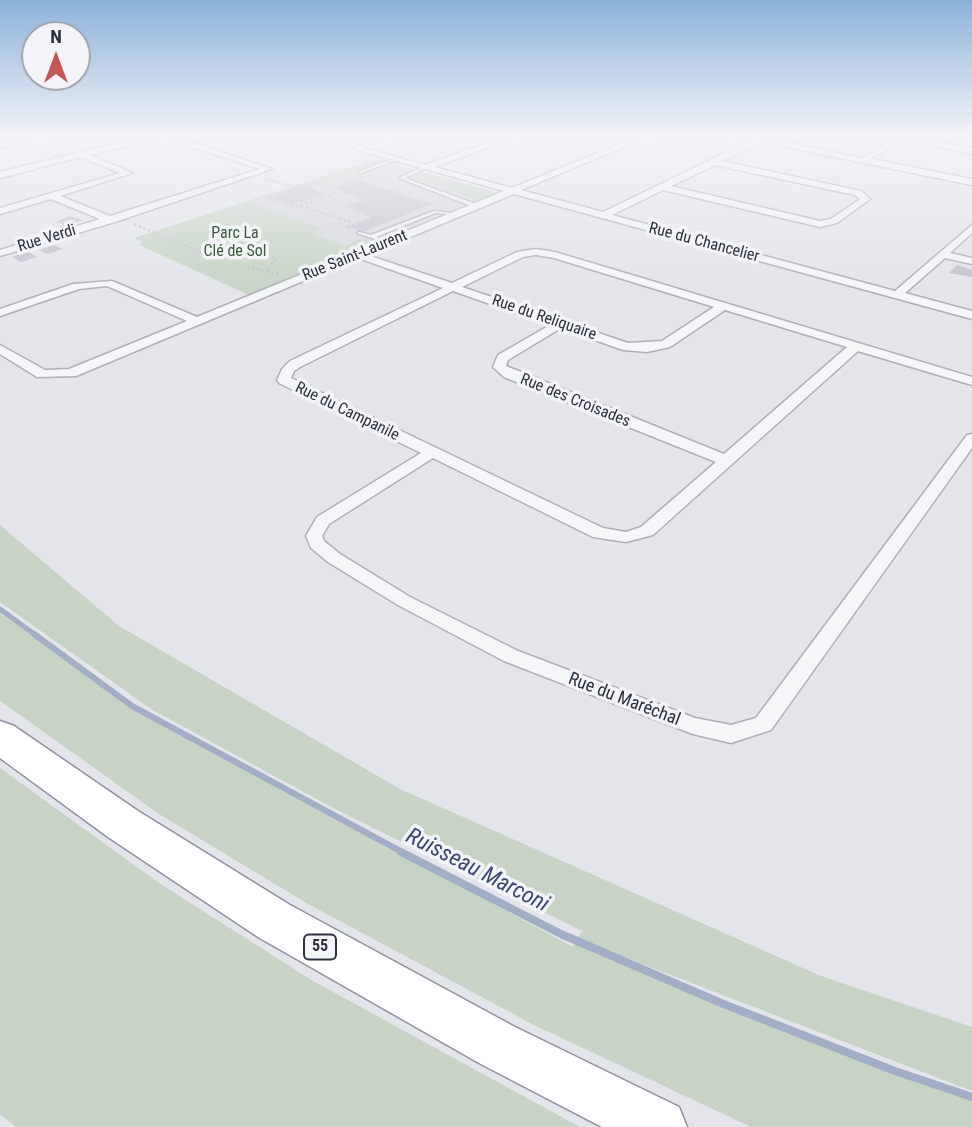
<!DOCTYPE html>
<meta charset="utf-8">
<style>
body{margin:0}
#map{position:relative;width:972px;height:1127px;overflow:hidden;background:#e3e5ea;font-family:"Roboto Condensed",sans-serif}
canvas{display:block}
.north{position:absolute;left:21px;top:21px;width:70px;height:70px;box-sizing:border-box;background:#f2f4f7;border:2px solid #a3a6ae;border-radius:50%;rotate:0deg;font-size:19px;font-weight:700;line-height:28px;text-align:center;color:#2c3140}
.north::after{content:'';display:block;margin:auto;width:24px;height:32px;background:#c25655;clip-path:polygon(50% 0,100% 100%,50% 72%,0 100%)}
</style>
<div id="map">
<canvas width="972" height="1127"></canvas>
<div class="north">N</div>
</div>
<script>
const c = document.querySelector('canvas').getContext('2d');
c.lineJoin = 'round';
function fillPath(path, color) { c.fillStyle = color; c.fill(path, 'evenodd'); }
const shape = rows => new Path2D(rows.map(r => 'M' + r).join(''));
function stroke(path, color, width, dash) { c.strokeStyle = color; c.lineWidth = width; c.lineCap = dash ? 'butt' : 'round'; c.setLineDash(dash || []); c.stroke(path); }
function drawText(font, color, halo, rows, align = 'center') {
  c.font = font + ' "Roboto Condensed",sans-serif'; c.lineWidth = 7; c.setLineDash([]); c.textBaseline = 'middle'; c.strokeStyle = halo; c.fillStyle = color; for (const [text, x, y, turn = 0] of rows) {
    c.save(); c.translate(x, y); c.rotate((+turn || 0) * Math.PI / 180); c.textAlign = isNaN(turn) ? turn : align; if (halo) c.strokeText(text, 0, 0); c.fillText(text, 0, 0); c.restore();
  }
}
const built = shape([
 [377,159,494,193,376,241,365,237,346,245,311,233,321,229,244,202]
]);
const green = shape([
 [377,159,387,161,354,172,373,175,356,180,345,177,322,183,316,181,250,203,323,229,312,233,346,245,365,237,376,241,249,295,139,245,142,242,134,238],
 [422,172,492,191,494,193,473,202,469,201,473,199,412,177],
 [0,525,119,626,400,789,821,976,972,1027,972,1091,619,955,616,961,972,1100,972,1127,751,1127,534,1025,308,904,159,814,0,701,0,610,138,711,573,947,582,931,335,809,151,709,0,602],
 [0,768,159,883,313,981,580,1127,16,1127,0,1114]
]);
const streamFar2 = shape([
 [0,609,37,636]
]);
const streamFar1 = shape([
 [34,634,132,706,404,853]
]);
const stream = shape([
 [401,852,561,934,721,1003,895,1071,972,1097]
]);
const building = shape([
 [360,180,419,201,435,203,363,232,349,227,374,217,348,206,368,200,334,188],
 [307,186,325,194,293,204,272,198],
 [69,216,84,220,65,225,56,222],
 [54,245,63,249,47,254,38,250],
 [29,252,37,257,21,262,12,257],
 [957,265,972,270,972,277,949,273]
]);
const path = shape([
 [268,179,298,188],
 [391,191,399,188],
 [417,201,426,197],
 [301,206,353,223],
 [134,224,215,258,251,245,276,259,268,269],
 [350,228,346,227,372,217,345,206,366,200,342,191,295,207,267,198,315,183,331,187,356,180],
 [247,267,279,274]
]);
const service = shape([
 [393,159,396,160,361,173,358,172,393,159],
 [423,167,426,168,405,178,478,205,478,207,474,207,399,178,423,167],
 [434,211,460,214,458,215,435,213,376,237,390,241,390,242,388,243,357,233,359,232,371,235,434,211]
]);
const minor = shape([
 [149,135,171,135,272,169,115,222,0,256,0,250,100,219,51,199,0,214,0,208,120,173,81,157,0,178,0,172,149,135],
 [161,137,260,169,110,216,60,196,132,173,90,155,161,137],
 [381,135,392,135,363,148,426,165,509,135,521,135,435,167,512,188,641,135,652,135,521,190,603,212,752,140,732,135,749,135,862,158,901,135,911,135,871,159,972,179,972,185,761,142,722,161,861,191,870,199,837,223,820,227,663,190,612,215,895,291,972,225,972,233,950,253,972,258,972,264,945,258,905,293,972,311,972,319,514,194,367,255,452,283,517,252,536,249,555,252,972,377,972,385,858,351,653,535,626,542,593,537,433,458,329,524,322,536,324,541,340,554,410,597,518,651,695,718,731,725,756,718,967,435,972,434,972,448,771,730,731,743,693,734,504,661,398,605,328,562,311,548,306,536,317,517,421,453,279,383,277,380,282,369,290,361,443,288,358,258,76,376,37,377,0,354,0,345,45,370,69,369,187,321,107,286,79,289,0,316,0,309,73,284,112,281,197,317,504,191,351,148,381,135],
 [715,165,855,195,860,199,831,219,820,221,671,186,715,165],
 [536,255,554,258,714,307,662,341,628,343,462,287,523,257,536,255],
 [453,291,550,325,498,355,493,367,504,377,716,462,641,527,626,532,603,528,291,378,294,371,300,367,453,291],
 [725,310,847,347,724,454,506,366,508,360,561,328,623,350,647,352,670,347,725,310]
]);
const tertiary = shape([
 [30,135,46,135,0,148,0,142,30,135],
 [883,135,903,135,972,148,972,154,883,135]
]);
const motorway = shape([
 [0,721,14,726,138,811,290,905,515,1027,679,1107,687,1127,602,1127,479,1063,258,937,108,837,0,758,0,721]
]);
const farParknames = [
 ["Parc La",235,234],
 ["Clé de Sol",235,252]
];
const farStreetnames = [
 ["Rue Verdi",47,239,-17],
 ["Rue du Chancelier",704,243,15],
 ["Rue Saint-Laurent",355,256,-22],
 ["Rue du Reliquaire",544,318,19],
 ["Rue des Croisades",575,401,22],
 ["Rue du Campanile",347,412,26]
];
const shields = [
 [320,947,32]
];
const shieldNames = [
 ["55",320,947]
];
const streetNames = [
 ["Rue du Maréchal",624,700,21]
];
const nearWaternames = [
 ["Ruisseau Marconi",477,871,27]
];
fillPath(built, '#d5d7de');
fillPath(green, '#c6d3c5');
stroke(streamFar2, '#a2aec6', 5);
stroke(streamFar1, '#a2aec6', 6);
stroke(stream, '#a2aec6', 8);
fillPath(building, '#c1c3cc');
stroke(service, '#acafb7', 3);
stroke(minor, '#acafb7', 3);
stroke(tertiary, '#acafb7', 3);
stroke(motorway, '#8c909f', 3);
stroke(path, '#bdbfc4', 2, [2.5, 2.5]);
fillPath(service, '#f5f6f8');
fillPath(minor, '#f5f6f8');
fillPath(tertiary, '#f5f6f8');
fillPath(motorway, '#fff');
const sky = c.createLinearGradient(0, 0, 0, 293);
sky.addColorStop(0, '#8cb2da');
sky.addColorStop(0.46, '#f2f3f6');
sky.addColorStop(1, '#f2f3f600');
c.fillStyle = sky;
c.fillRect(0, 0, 972, 293);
drawText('16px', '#3c5b3b', '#f2f4f7', farParknames);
drawText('16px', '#2c3140', '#f2f4f7', farStreetnames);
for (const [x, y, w] of shields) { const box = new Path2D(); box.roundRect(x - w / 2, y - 12.5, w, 25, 5); c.fillStyle = '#f2f4f7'; c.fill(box); stroke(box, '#2c3140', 2); }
drawText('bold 16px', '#2c3140', null, shieldNames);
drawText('18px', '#2c3140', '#f2f4f7', streetNames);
drawText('italic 23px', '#3a4a70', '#f2f4f7', nearWaternames);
</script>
